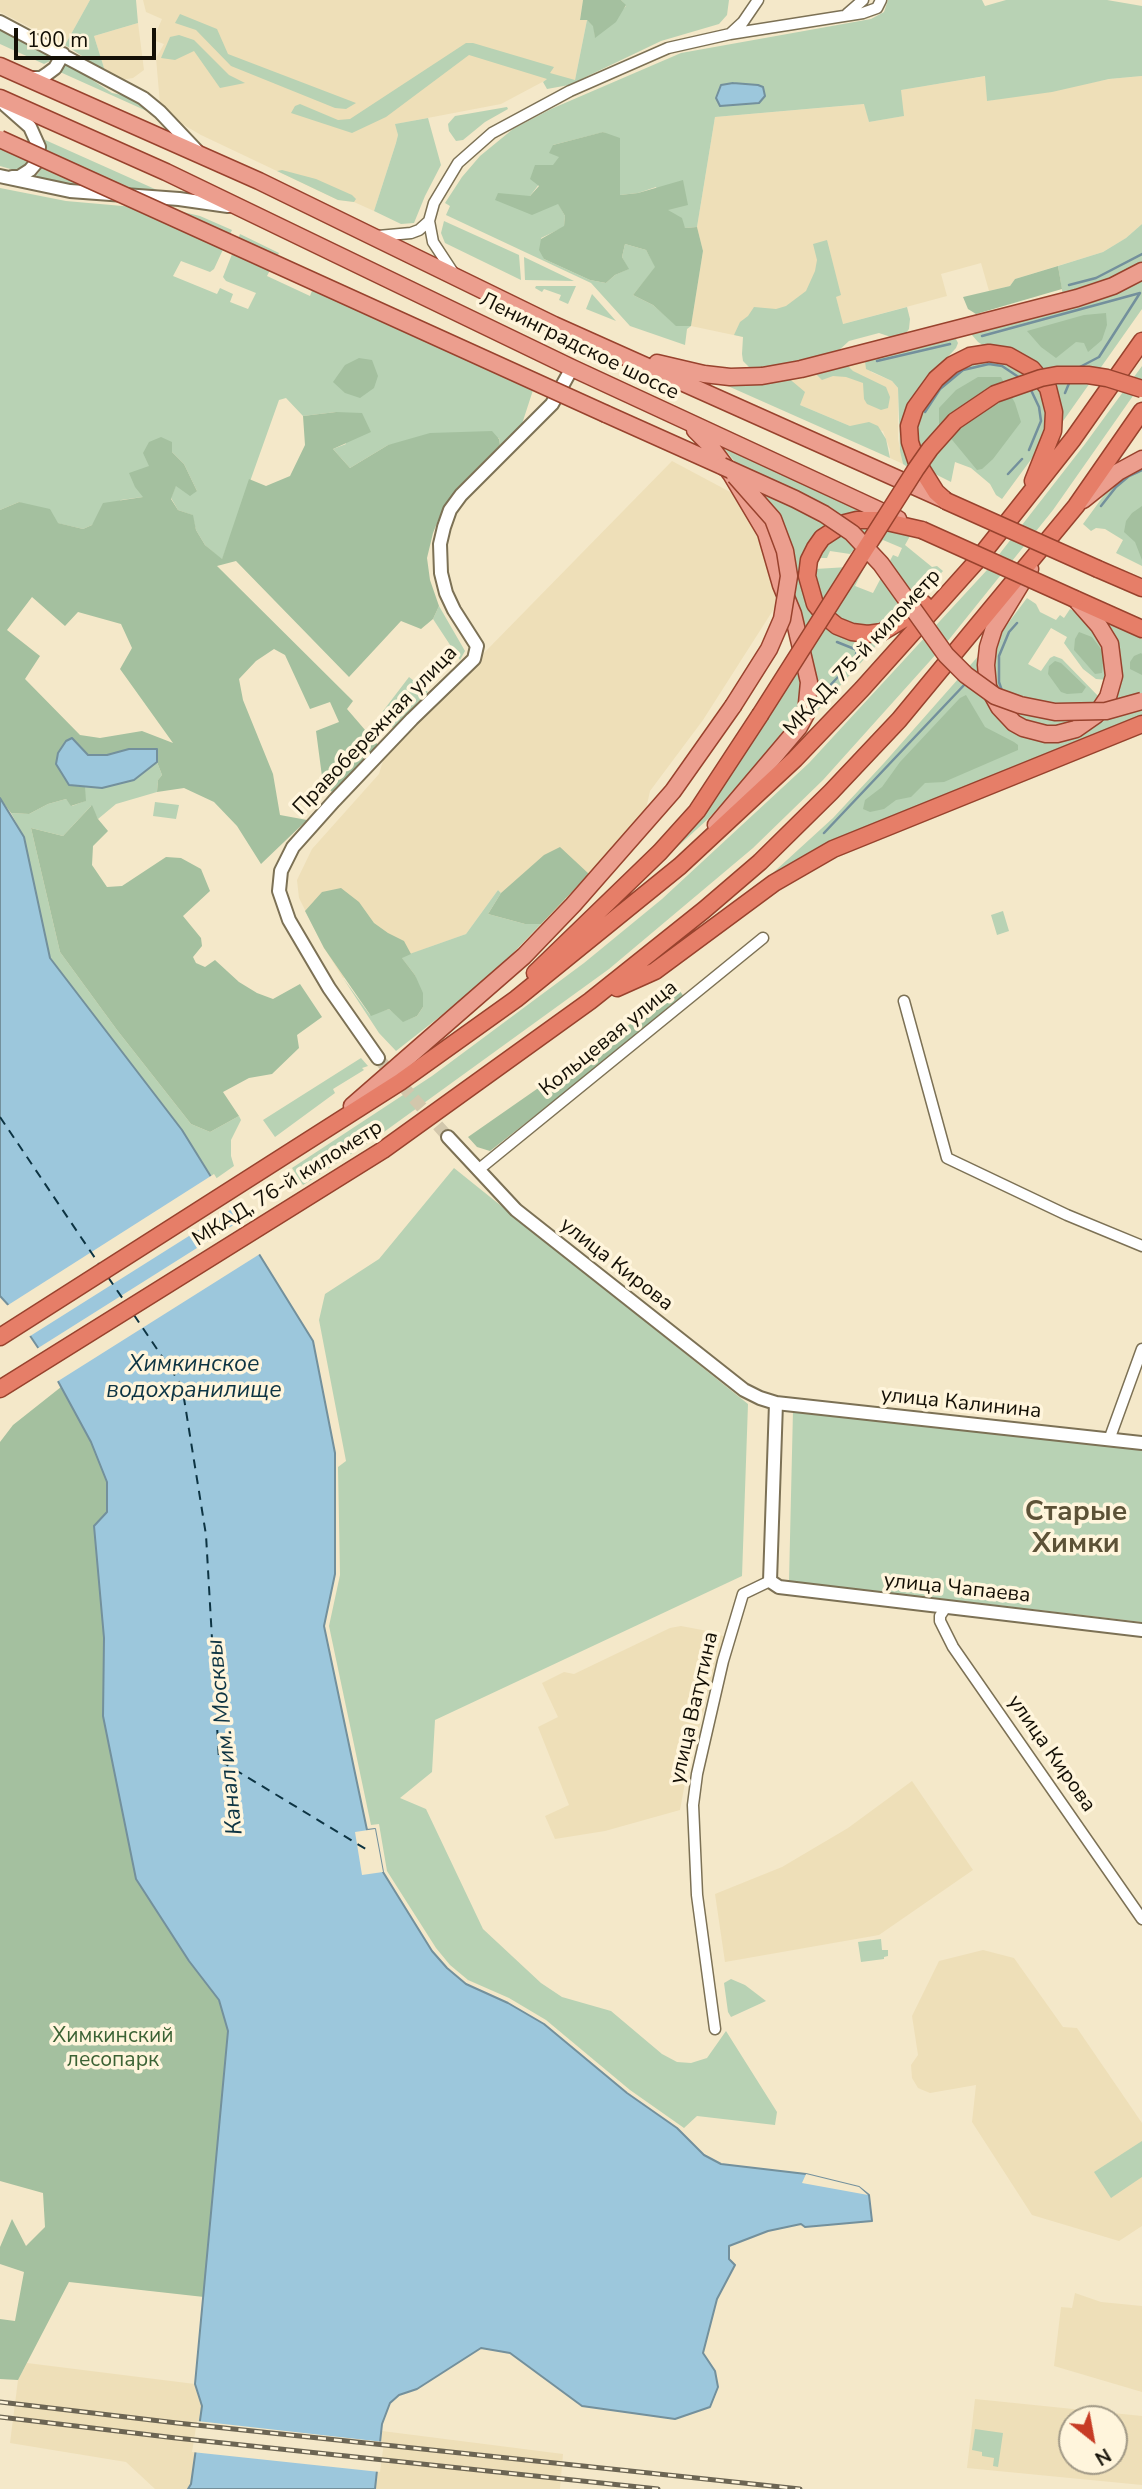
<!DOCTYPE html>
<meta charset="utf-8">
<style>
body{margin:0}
#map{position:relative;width:1142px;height:2489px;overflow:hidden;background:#f4e8c9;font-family:"Nunito Sans",sans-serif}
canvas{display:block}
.north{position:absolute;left:1058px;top:2405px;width:70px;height:70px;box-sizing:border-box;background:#fff5dc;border:2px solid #a19986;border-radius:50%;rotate:149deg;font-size:19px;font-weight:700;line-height:28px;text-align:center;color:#130f05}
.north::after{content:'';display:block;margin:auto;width:24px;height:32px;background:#c73c25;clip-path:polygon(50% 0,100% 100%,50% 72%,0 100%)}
.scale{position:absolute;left:14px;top:28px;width:142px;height:32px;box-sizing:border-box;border:4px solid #130f05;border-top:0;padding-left:9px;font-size:21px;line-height:24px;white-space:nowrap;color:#130f05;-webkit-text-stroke:5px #fff5dc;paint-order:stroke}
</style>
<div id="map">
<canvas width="1142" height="2489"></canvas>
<div class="north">N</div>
<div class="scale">100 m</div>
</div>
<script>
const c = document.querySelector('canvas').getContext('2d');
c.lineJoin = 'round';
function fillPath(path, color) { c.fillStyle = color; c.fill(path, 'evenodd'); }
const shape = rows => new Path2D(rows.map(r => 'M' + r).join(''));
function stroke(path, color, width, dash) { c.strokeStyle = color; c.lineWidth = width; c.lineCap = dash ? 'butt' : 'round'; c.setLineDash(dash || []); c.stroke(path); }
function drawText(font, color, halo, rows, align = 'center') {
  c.font = font + ' "Nunito Sans",sans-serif'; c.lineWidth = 7; c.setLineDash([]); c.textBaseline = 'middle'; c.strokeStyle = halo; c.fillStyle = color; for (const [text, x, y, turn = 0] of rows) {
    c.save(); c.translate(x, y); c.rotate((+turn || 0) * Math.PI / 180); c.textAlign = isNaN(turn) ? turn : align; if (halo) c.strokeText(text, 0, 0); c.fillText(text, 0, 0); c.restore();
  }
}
const built = shape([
 [0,0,90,0,65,45,0,12],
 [143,0,583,0,580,19,587,20,575,80,548,79,501,104,396,124,398,135,396,143,374,211,354,202,338,200,201,135,170,117,160,104,156,58,164,44,153,40,162,19,146,12],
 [138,23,144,70,133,78,120,80,105,71,94,36],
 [986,76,987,101,1110,79,1142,76,1142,224,1126,238,1103,252,1015,279,1010,286,989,291,981,263,941,274,947,296,843,324,743,337,691,326,703,251,697,227,715,117,865,104,869,122,903,116,900,90],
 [870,356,871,372,892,381,898,388,898,439,903,464,890,458,890,450,883,431,850,426,800,405,786,376],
 [672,461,732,493,744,507,754,521,770,565,777,604,703,720,650,791,644,818,605,861,539,927,498,890,466,934,343,978,324,948,299,898,297,880,312,849,379,774,385,754],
 [681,1626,718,1633,724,1637,687,1772,680,1810,605,1831,555,1839,545,1816,569,1805,538,1727,558,1717,542,1683,564,1672,574,1674,670,1628],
 [912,1781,973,1870,879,1935,725,1962,715,1894,782,1867,848,1828],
 [983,1950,1014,1958,1063,2027,1077,2028,1142,2123,1142,2226,1119,2241,1032,2215,972,2122,976,2085,930,2093,918,2088,912,2078,911,2065,918,2055,912,2016,939,1961],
 [1075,2293,1101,2302,1142,2306,1142,2392,1054,2366,1061,2307,1072,2308],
 [27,2363,195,2384,202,2406,191,2484,188,2489,155,2489,126,2462,10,2443,18,2380],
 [975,2399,1142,2416,1142,2485,967,2468],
 [1072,2419,1114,2419,1114,2461,1072,2461],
 [382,2431,563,2454,560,2489,375,2489]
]);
const green = shape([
 [90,0,136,0,138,23,94,36,105,71,65,45],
 [621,0,729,0,727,15,719,24,661,41,569,85,547,89,543,82,547,79,469,55,386,117,352,133,291,113,295,106,300,104,338,120,350,119,466,43,473,43,554,67,550,73,575,80,587,20,594,26,595,37,626,6],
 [888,0,982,0,985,6,1006,0,1107,0,1142,6,1142,76,1109,79,1052,92,987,101,985,76,901,90,904,116,869,122,864,104,715,117,697,227,685,228,667,210,656,187,638,193,620,195,620,170,604,132,553,145,560,157,530,196,558,203,565,216,564,227,541,238,544,259,590,280,606,283,615,275,628,269,622,257,625,244,646,250,656,267,633,295,653,305,676,325,691,326,687,329,685,345,630,326,591,283,446,215,450,206,445,203,462,177,480,156,513,129,551,109,681,53,871,19,884,12],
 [180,14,217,29,228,54,356,103,346,109,335,108,231,66,196,30,175,23],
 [0,30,47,54,50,61,44,64,0,44],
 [179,35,194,40,229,75,245,83,220,88,194,51,175,60,161,58,170,37],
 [64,66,71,66,112,93,132,97,149,112,60,72],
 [507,107,508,109,485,122,463,140,456,141,449,131,448,124,455,116],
 [428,118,441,165,425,196,414,223,401,224,374,211,396,143,398,135,395,124],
 [43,139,166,194,73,188,33,180,43,167,47,153],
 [0,147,29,161,24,166,14,170,0,166],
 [282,170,316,179,352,195,356,199,354,202,338,200,277,171],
 [0,188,66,201,179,211,200,216,232,230,214,269,210,272,181,261,173,276,217,294,220,288,233,294,230,302,248,309,256,293,226,281,223,277,240,234,279,253,267,276,310,296,313,288,534,387,522,424,500,445,499,438,388,445,350,468,333,449,346,444,336,412,303,416,286,398,279,400,222,560,205,545,196,530,192,515,178,510,171,498,176,485,197,491,184,464,172,452,149,466,143,497,121,500,92,525,83,529,57,523,19,502,0,510],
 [444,221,519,255,521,280,445,243,441,233],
 [1142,224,1142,264,1116,278,1063,296,1058,266,1103,252,1126,238],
 [827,240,841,295,836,297,843,324,907,307,910,319,909,329,906,333,894,338,879,333,849,341,837,352,764,369,749,367,743,361,742,354,743,337,734,335,740,322,748,316,754,307,776,309,786,306,806,291,815,271,817,260,813,244],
 [524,257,574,281,525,280],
 [1142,277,1142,309,1061,424,1056,392,978,342,972,335,972,332],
 [536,286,576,286,568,304,559,300,561,295,544,289,542,292,535,288],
 [592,294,616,321,586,309],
 [954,335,958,343,956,348,919,388,908,405,912,470,903,464,900,451,898,388,892,381,866,369,865,361,867,359],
 [996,358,1026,370,1045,397,1048,421,1038,450,1002,499,996,495,990,484,971,468,955,462,951,482,935,474,922,454,915,427,923,403,936,385,968,362],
 [846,364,853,371,886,387,890,397,888,408,881,410,867,404,864,399,863,383,846,377,833,376,822,380,816,374,816,371],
 [1142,366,1142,383,1053,510,947,642,823,780,753,848,609,969,377,1137,303,1185,292,1168,432,1076,584,963,662,899,809,763,987,570,1085,444],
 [786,376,805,392,800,405,850,426,869,422,878,426,886,439,890,458,712,379],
 [722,446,873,513,814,537,816,617,884,637,812,717,799,614,779,516],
 [1142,465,1142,566,1116,553,1123,540,1105,529,1096,528,1091,531,1083,524,1110,487],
 [850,525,895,529,910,536,905,545,932,567,937,566,943,571,904,614,873,628,843,624,825,609,814,586,815,569,865,566,855,586,873,593,893,555,898,557,902,548,883,540,876,549,856,547,850,554,830,551,827,558,818,558,823,547],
 [1027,598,1036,604,1040,612,1056,620,1060,615,1064,618,1070,609,1079,614,1090,623,1106,650,1107,680,1096,679,1083,669,1064,643,1067,637,1051,628,1028,664,1041,671,1050,658,1054,656,1062,659,1100,698,1087,716,1056,728,1028,722,1013,713,993,677,992,659,1000,634],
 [439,606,465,651,460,660,433,619],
 [1107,622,1142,639,1142,715,837,839,813,850,764,881,833,818,884,763,981,653,978,668,982,686,987,702,997,716,1009,729,1023,736,1048,742,1064,739,1120,676,1119,651],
 [803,663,804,703,790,731,708,819,664,859,662,857,706,809,728,780],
 [409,677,428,692,393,728,380,715],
 [157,762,162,775,158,780,157,792,116,804,98,819,91,806,63,836,31,828,60,952,117,1030,191,1124,210,1132,239,1116,241,1120,231,1140,231,1156,234,1166,214,1180,182,1130,50,958,24,837,11,813,29,814,48,804,66,799,72,806,85,801,85,787,102,788,134,780],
 [155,802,179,805,176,819,153,816],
 [498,890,501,893,488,914,525,924,541,924,489,978,396,1051,379,1033,343,978,370,1015,389,1009,404,1021,417,1016,423,1007,415,975,401,957,466,934],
 [1003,911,1009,931,997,935,991,915],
 [361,1058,368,1066,362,1068,364,1070,333,1089,335,1093,275,1137,263,1120],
 [454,1168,748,1404,742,1576,435,1720,432,1772,400,1798,426,1809,483,1929,541,1983,562,1997,611,2011,662,2054,677,2062,691,2063,707,2058,726,2031,777,2112,775,2125,697,2116,684,2128,630,2090,546,2020,509,1998,468,1980,450,1965,436,1948,387,1871,379,1824,371,1825,329,1626,340,1575,338,1467,346,1461,319,1320,325,1294,379,1259],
 [793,1410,1142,1448,1142,1622,789,1581],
 [881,1939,882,1950,888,1950,888,1956,884,1957,884,1959,861,1962,858,1942],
 [731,1979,745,1985,766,2001,731,2017,728,2012,724,1983],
 [1142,2141,1142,2177,1111,2198,1094,2172],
 [975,2429,1003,2433,998,2467,993,2466,994,2458,982,2456,982,2452,972,2450]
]);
const forest = shape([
 [583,0,621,0,626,5,616,22,595,38,593,26,587,20,580,20],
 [603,132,620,138,620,195,638,193,683,180,688,205,668,210,682,218,685,228,697,227,703,251,691,326,676,326,653,305,633,295,655,267,646,250,625,244,622,257,629,269,615,275,606,283,590,280,544,259,539,250,541,239,564,226,565,216,558,204,532,215,495,200,498,193,530,196,539,186,530,179,535,165,553,165,559,157,549,153,553,145],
 [1058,266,1062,289,976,314,968,309,963,297,1010,286,1015,279],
 [1106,313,1107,325,1102,340,1088,352,1084,343,1076,342,1056,358,1041,347,1027,331,1084,315],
 [359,358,372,360,378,376,374,388,360,398,345,393,333,382,345,365],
 [978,377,1001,377,1015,403,1021,422,993,459,982,469,977,470,939,424,939,408,956,390],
 [336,412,362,413,371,432,333,449,350,468,388,445,430,433,492,431,499,439,500,445,456,489,442,511,433,533,427,558,430,580,439,606,433,619,421,629,401,621,349,677,236,561,217,566,353,701,347,709,378,745,332,792,323,784,316,731,339,722,330,702,310,709,285,655,274,649,256,661,239,679,243,700,273,774,280,815,307,820,261,864,237,826,214,802,184,788,157,792,158,780,162,775,157,762,157,749,129,749,107,755,88,755,72,738,66,741,56,764,69,785,85,787,86,801,71,806,66,799,48,804,29,814,11,813,0,798,0,510,19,502,50,509,58,523,83,529,92,525,103,503,143,497,135,487,129,473,149,466,143,453,149,442,161,437,172,442,172,452,184,464,197,491,190,496,176,486,171,499,178,510,193,515,196,530,205,545,222,559,249,479,266,486,290,476,305,445,303,416],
 [32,597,65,626,78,612,121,624,132,648,120,669,173,743,142,731,100,738,80,735,25,679,40,656,7,630],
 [1142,506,1142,560,1135,542,1124,532,1126,521,1132,513],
 [1079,632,1092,637,1104,653,1102,673,1095,674,1074,650,1075,639],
 [1141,653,1142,654,1142,675,1130,669,1130,662,1134,656],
 [1055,661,1061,663,1086,687,1082,693,1067,694,1061,692,1048,674,1049,666],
 [966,695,985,727,1014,742,1018,745,1018,750,944,782,925,783,911,797,896,800,884,809,870,812,863,809,865,800,882,787,900,762,960,698],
 [92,805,98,819,108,831,93,846,92,865,107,887,122,886,166,857,181,858,201,869,210,891,183,916,201,938,202,946,193,957,196,963,205,967,215,960,239,982,257,993,273,999,300,984,322,1017,297,1035,299,1048,272,1074,249,1078,223,1092,239,1116,210,1132,191,1124,117,1030,60,952,31,828,63,836],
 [560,847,589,874,541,924,525,924,488,914,501,893,544,855],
 [341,888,359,902,374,923,388,933,404,941,411,954,402,958,415,975,423,993,423,1007,417,1016,403,1022,389,1009,371,1016,324,948,305,911,322,892],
 [679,990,685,998,490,1151,477,1147,468,1137],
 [61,1387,91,1442,107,1482,107,1512,94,1526,104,1638,103,1716,136,1879,189,1961,219,2000,228,2031,204,2297,69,2282,18,2380,0,2379,0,2319,15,2321,24,2272,0,2264,0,2247,12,2219,26,2246,45,2227,43,2193,0,2181,0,1442,13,1425]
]);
const water = shape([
 [733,83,758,85,763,87,765,96,759,103,720,106,716,98,721,85,733,83],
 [72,738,88,755,107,755,129,749,157,749,157,762,134,780,102,788,69,785,56,764,58,753,66,741,72,738],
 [0,798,24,837,50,958,182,1130,313,1341,335,1453,335,1574,324,1626,367,1830,375,1829,383,1872,432,1951,447,1968,466,1984,508,2003,544,2024,627,2093,677,2128,704,2155,721,2164,806,2174,859,2187,869,2195,872,2221,805,2227,801,2224,768,2231,729,2246,729,2259,735,2265,717,2299,703,2353,715,2371,718,2387,710,2407,675,2419,582,2406,510,2353,481,2348,417,2389,399,2395,390,2403,382,2424,375,2489,188,2489,191,2484,202,2406,195,2384,228,2031,219,2000,189,1961,136,1879,103,1716,104,1638,94,1526,107,1512,107,1482,91,1442,47,1361,12,1309,0,1296,0,798]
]);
const pier = shape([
 [214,1174,235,1207,27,1338,5,1307],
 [243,1219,263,1252,55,1383,35,1350],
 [375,1829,383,1872,362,1875,355,1832],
 [806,2174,859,2187,868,2195,802,2183],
 [197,2421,384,2442,380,2472,192,2452]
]);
const stream = shape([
 [1069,285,1096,278,1142,254],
 [982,336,1140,293,1099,357,1076,369],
 [877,361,950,344],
 [1065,393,1070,381],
 [925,412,940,389,963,370,989,364,1002,366,1020,378],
 [1029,450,1041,421,1039,407,1030,388],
 [1008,474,1022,459],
 [1101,506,1116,487,1129,476,1142,470],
 [1002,691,999,682,999,656,1009,632,1017,623],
 [820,696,855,659,857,650,837,642],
 [824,833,966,683]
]);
const ferry = shape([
 [0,1117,99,1264],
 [108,1277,125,1302],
 [134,1315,182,1386,206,1535,219,1760,369,1851]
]);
const tertiaryTunnel = shape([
 [378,1058,448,1137]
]);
const minor = shape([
 [847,14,863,0],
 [730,34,743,22,758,0],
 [378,236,411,233,419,230,429,221],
 [454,274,433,242,429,221,434,203,458,163,492,133,570,91,668,48,730,34,863,13,877,8,881,0],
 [904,1001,947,1158,1067,1215,1142,1246],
 [478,1170,763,938],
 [1109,1440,1142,1349],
 [946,1607,940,1616,940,1621,953,1647,1142,1919],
 [715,2029,697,1895,693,1805,697,1774,723,1661,743,1594,770,1581]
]);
const tertiary = shape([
 [0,22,143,98,160,112,197,151],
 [29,78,41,78,47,74,55,68,63,54],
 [5,105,30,127,39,147,36,163,30,170,19,177,12,177],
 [0,176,70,191,179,199,228,206],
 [378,1058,329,988,289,920,279,891,281,871,293,847,334,801,412,719,474,659,477,646,454,610,446,593,441,573,440,544,444,527,450,510,461,495,552,404,572,368],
 [448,1137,516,1210,744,1390,760,1398,776,1403,1142,1443],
 [776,1403,770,1581,779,1587,1142,1630]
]);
const primary = shape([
 [0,66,259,181,554,325,945,500],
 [0,98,166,172,572,368,898,519],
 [657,363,704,374,730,377,762,376,801,369,1077,298,1113,286,1142,271],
 [606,414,722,466],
 [695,430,708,443,731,474,766,533,781,585,793,614,809,682,806,714,799,727,716,825],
 [1083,500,1118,472,1142,459],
 [1030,569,994,628,988,647,986,665,988,687,999,707,1014,723,1023,728,1046,734,1057,734,1076,729,1096,715,1108,697,1114,676,1110,644,1099,626,1077,601],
 [352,1106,524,956,573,905,673,791,733,706]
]);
const trunk = shape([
 [946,501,936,492,916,460,910,442,909,426,915,408,936,379,952,365,970,356,989,353,1009,356,1032,369,1048,388,1054,412,1053,431,1033,481],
 [922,530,878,520,857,520,845,523,822,538,815,548,809,560,807,576,815,604,826,617,837,626,852,632,868,634,882,632,909,616,924,604],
 [1098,569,1142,588],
 [1075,599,1142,629],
 [535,973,660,852,697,811,760,715],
 [617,988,655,971,774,883,833,849,1142,724],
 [0,1337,400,1082,516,999,680,866,795,759,862,689,975,563,1073,439,1142,341],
 [0,1389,383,1150,590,1001,704,910,760,862,831,792,899,720,1076,506,1142,411]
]);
const rail = shape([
 [0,2402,177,2423,800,2489],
 [0,2417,176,2438,658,2489]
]);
const primaryBridge = shape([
 [0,139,606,414],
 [722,466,795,499,824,514,852,533,881,564,946,655,966,675,995,696,1020,705,1055,712,1106,711,1142,701],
 [733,706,769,649,782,619,789,576,785,551,773,519,735,476]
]);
const trunkBridge = shape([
 [946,501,1098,569],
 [922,530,1075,599],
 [760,715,916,469,930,449,955,421,995,394,1041,378,1057,375,1088,375,1107,378,1142,389]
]);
const streetNames = [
 ["Ленинградское шоссе",579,347,26],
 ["МКАД, 75-й километр",863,653,-47],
 ["Правобережная улица",376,731,-46],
 ["Кольцевая улица",609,1039,-39],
 ["МКАД, 76-й километр",288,1184,-32],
 ["улица Кирова",616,1265,38],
 ["улица Калинина",961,1404,6],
 ["улица Чапаева",957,1589,6],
 ["улица Ватутина",695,1708,-77],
 ["улица Кирова",1051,1754,55]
];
const parkNames = [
 ["Химкинский",113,2037],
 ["лесопарк",113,2061]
];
const waterNames = [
 ["Химкинское",194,1365],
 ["водохранилище",194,1391],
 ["Канал им. Москвы",226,1737,-96]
];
const districtNames = [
 ["Старые",1076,1513],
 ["Химки",1076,1545]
];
fillPath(built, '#eedfb8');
fillPath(green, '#b8d2b4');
fillPath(forest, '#a4c09f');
fillPath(water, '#9cc7dc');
stroke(water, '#73909c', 2);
fillPath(pier, '#f4e8c9');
stroke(stream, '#73909c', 2.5);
stroke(ferry, '#0d3443', 2, [9, 7]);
stroke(tertiaryTunnel, '#d2c7ac', 12, [12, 6]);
stroke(minor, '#7c7155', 13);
stroke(tertiary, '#7c7155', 16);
stroke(primary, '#98422d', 19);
stroke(trunk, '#98422d', 19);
stroke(minor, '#fff', 10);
stroke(tertiary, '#fff', 12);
stroke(primary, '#ec9e8e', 16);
stroke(trunk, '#e67e68', 16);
stroke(rail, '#6c6553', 5);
stroke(rail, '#fff5dc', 2.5, [8]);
stroke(primaryBridge, '#98422d', 19, []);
stroke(trunkBridge, '#98422d', 19, []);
stroke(primaryBridge, '#ec9e8e', 16);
stroke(trunkBridge, '#e67e68', 16);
drawText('21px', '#130f05', '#fff5dc', streetNames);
drawText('21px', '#3b6234', '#fff5dc', parkNames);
drawText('italic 23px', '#0d3443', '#fff5dc', waterNames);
drawText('bold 28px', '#5c5237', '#fff5dc', districtNames);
</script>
